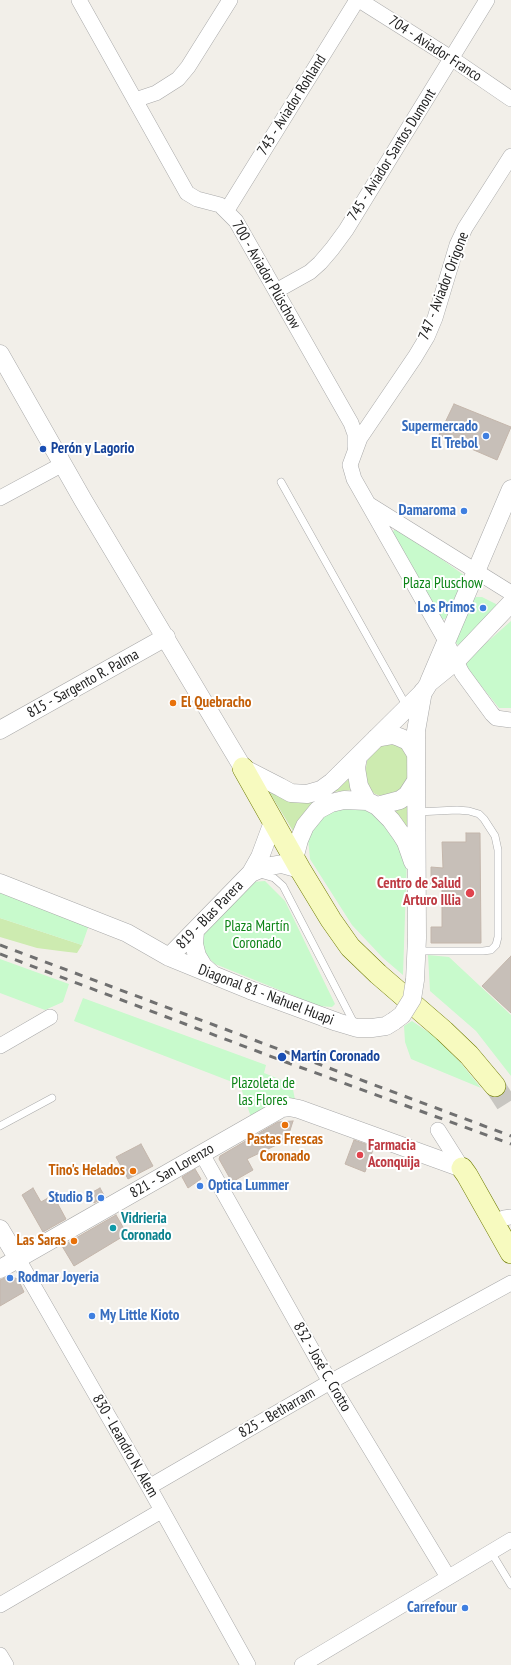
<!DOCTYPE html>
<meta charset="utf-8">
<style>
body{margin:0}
canvas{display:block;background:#f2efe9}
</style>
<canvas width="511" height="1665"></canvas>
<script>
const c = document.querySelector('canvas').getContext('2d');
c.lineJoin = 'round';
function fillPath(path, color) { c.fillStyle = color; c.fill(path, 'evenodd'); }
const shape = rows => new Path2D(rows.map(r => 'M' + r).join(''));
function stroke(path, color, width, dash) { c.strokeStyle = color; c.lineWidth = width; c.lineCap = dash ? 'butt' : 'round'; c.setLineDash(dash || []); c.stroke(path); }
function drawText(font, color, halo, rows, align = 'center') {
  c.font = font + ' "PT Sans Narrow",sans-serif'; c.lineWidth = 4; c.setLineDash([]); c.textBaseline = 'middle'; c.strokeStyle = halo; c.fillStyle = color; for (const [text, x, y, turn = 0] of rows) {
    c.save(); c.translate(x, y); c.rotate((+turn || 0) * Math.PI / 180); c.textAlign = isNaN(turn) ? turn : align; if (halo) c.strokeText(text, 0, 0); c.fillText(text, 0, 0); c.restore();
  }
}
const grass = shape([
 [396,743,407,748,411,770,405,786,397,792,384,797,375,794,368,788,365,775,367,761,373,751,383,744],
 [349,779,352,790,333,792],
 [265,785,316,800,293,831],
 [411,800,411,836,390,811],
 [0,918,82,945,77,953,60,951,37,948,0,937]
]);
const park = shape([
 [398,528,468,578,447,618,442,620,392,534,394,530],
 [476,597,482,597,496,604,497,608,459,646,455,642,470,603],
 [511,621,511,708,499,708,466,667,467,660],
 [342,806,375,811,407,856,403,975,383,958,352,925,310,859,308,839,323,813],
 [265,881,285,901,335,1004,332,1007,319,1006,215,964,206,955,202,942,204,929,252,882],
 [0,888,90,922,82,945,0,918],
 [428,955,449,957,511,1015,511,1076,476,1031,430,991],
 [0,959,69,984,63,1002,45,1010,0,993],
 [83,998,266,1065,264,1073,292,1084,296,1105,252,1120,240,1085,74,1021],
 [412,1021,434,1036,460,1062,481,1088,411,1059,405,1042,404,1026]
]);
const building = shape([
 [454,404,511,427,497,460,439,435,454,404],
 [466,833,480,833,481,943,431,943,431,927,442,927,442,885,431,885,431,867,443,868,442,842,466,842,466,833],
 [511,956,511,1013,482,986,511,956],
 [293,1121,287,1140,247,1159,253,1170,232,1182,219,1159,220,1156,278,1122,293,1121],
 [354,1140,374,1147,365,1172,345,1164,354,1140],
 [141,1144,153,1166,128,1179,116,1157,141,1144],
 [195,1169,201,1179,188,1188,182,1177,195,1169],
 [33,1188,41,1202,53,1195,66,1219,43,1232,22,1195,33,1188],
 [100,1188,105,1197,94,1203,89,1194,100,1188],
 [116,1215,127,1234,74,1266,62,1246,116,1215],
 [9,1276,18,1279,24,1292,0,1306,0,1280,9,1276]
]);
const secondaryTunnel = shape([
 [495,1086,511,1111]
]);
const service = shape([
 [281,482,407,707],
 [260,874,274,878,283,886,355,1025],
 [416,951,483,951,491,950,496,945,498,937,498,850,495,836,484,819,479,814,469,811,457,810,417,812],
 [0,1126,52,1098],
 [491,1552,511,1585]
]);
const minor = shape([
 [79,0,187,193,197,199,220,205,236,221,351,423,355,434,355,447],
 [359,0,451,58,511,99],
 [135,100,156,93,178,79,188,67,230,0],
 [511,156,465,228,457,245,435,318,427,337,415,357,360,438,350,465,354,479,446,641,462,673,492,714,496,718,511,720],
 [227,210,357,0],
 [276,291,310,272,320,263,332,249,346,230,487,0],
 [0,498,63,464],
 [370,505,511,593],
 [0,1046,50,1017],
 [438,1130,462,1168],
 [202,1154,330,1382,448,1577],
 [494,1222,504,1218,511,1217],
 [18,1259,149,1487,248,1665],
 [149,1487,330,1382,511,1283],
 [0,1605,161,1511],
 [0,1655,6,1665],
 [302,1665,511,1540]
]);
const tertiary = shape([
 [0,354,83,500,243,768,280,787,291,793,307,794,321,790,332,782,424,691,429,683,456,661,511,603],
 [429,682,511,489],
 [0,730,166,637],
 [376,738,393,735,399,737,408,741,416,754],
 [358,757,356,768,359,786,367,801,377,806,400,800,407,795,416,781],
 [377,806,391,820,401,834,406,842,413,862],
 [294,859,299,840,305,826,318,810,331,803,344,800,367,801],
 [251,873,265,867,282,864,300,869],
 [0,883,127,933,169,957,250,990,337,1022,357,1028,372,1028,386,1026,394,1021],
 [195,931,194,944,197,956,203,966,212,974],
 [169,957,251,873,260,857,273,822],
 [415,980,417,938,416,731,423,691],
 [0,1229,18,1259],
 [0,1269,282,1108,289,1107,299,1109,462,1168]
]);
const secondary = shape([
 [243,768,300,869,331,920,350,947,378,974,444,1031,469,1055,495,1086],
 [462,1168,467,1175,511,1253]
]);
const rail = shape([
 [0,945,511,1136],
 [0,954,283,1061,511,1144]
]);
const tertiaryBridge = shape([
 [394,1021,402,1015,412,999,415,980]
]);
const markers = [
 [486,436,4,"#3f7fe0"],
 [43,449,4,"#1a4fb4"],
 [464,511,4,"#3f7fe0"],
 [483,608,4,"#3f7fe0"],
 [173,703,4,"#e8710a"],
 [470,893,5,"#e0444e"],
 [282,1057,5,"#1a4fb4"],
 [285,1125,4,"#e8710a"],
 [360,1155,4,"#e0444e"],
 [133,1171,4,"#e8710a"],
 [200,1186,4,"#3f7fe0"],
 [101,1198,4,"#3f7fe0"],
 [113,1228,4,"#0f9aa8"],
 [74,1241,4,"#e8710a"],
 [10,1278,4,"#3f7fe0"],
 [92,1316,4,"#3f7fe0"],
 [465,1608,4,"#3f7fe0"]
];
const streetNames = [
 ["704 - Aviador Franco",435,49,33],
 ["743 - Aviador Rohland",292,105,-58],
 ["745 - Aviador Santos Dumont",392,155,-58],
 ["700 - Aviador Plüschow",266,275,60],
 ["747 - Aviador Origone",444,286,-69],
 ["815 - Sargento R. Palma",83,684,-29],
 ["819 - Blas Parera",210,915,-46],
 ["Diagonal 81 - Nahuel Huapi",266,995,21],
 ["821 - San Lorenzo",172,1171,-30],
 ["832 - José C. Crotto",322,1367,60],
 ["825 - Betharram",277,1413,-30],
 ["830 - Leandro N. Alem",125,1446,60]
];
const shopNames = [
 ["Supermercado",478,427],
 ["El Trebol",478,444],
 ["Damaroma",456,511],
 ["Los Primos",475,608],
 ["Optica Lummer",208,1186,"left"],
 ["Studio B",93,1198],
 ["Rodmar Joyeria",18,1278,"left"],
 ["My Little Kioto",100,1316,"left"],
 ["Carrefour",457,1608]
];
const transitNames = [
 ["Perón y Lagorio",51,449],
 ["Martín Coronado",291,1057]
];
const parkNames = [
 ["Plaza Pluschow",443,584],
 ["Plaza Martín",257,927],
 ["Coronado",257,944],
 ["Plazoleta de",263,1084],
 ["las Flores",263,1101]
];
const foodNames = [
 ["El Quebracho",181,703,"left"],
 ["Pastas Frescas",285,1140,"center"],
 ["Coronado",285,1157,"center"],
 ["Tino's Helados",125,1171],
 ["Las Saras",66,1241]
];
const healthNames = [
 ["Centro de Salud",461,884],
 ["Arturo Illia",461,901],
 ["Farmacia",368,1146,"left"],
 ["Aconquija",368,1163,"left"]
];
const cultureNames = [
 ["Vidrieria",121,1219],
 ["Coronado",121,1236]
];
fillPath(grass, '#cdebb0');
fillPath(park, '#c8facc');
fillPath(building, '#c7bfb8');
stroke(building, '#c4b6ab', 1);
stroke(secondaryTunnel, '#c8c6c1', 21, [21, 10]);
stroke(service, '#a9a9a9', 8);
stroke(minor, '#a9a9a9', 16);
stroke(tertiary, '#a9a9a9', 19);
stroke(secondary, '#707d05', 22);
stroke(service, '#fff', 7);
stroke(minor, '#fff', 15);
stroke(tertiary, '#fff', 18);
stroke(secondary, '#f7fabf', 21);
stroke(rail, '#707070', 3, [8, 8]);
stroke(tertiaryBridge, '#a9a9a9', 19, []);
stroke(tertiaryBridge, '#fff', 18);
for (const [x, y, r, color] of markers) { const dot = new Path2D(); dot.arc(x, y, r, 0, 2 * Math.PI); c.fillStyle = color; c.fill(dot); stroke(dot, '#fff', 1.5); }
drawText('15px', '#222', '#fff', streetNames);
drawText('bold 15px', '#366cbe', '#fff', shopNames, 'right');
drawText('bold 15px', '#164399', '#fff', transitNames, 'left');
drawText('15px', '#0c8416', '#fff', parkNames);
drawText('bold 15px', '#c56008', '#fff', foodNames, 'right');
drawText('bold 15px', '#be3a42', '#fff', healthNames, 'right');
drawText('bold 15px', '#0d838f', '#fff', cultureNames, 'left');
</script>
